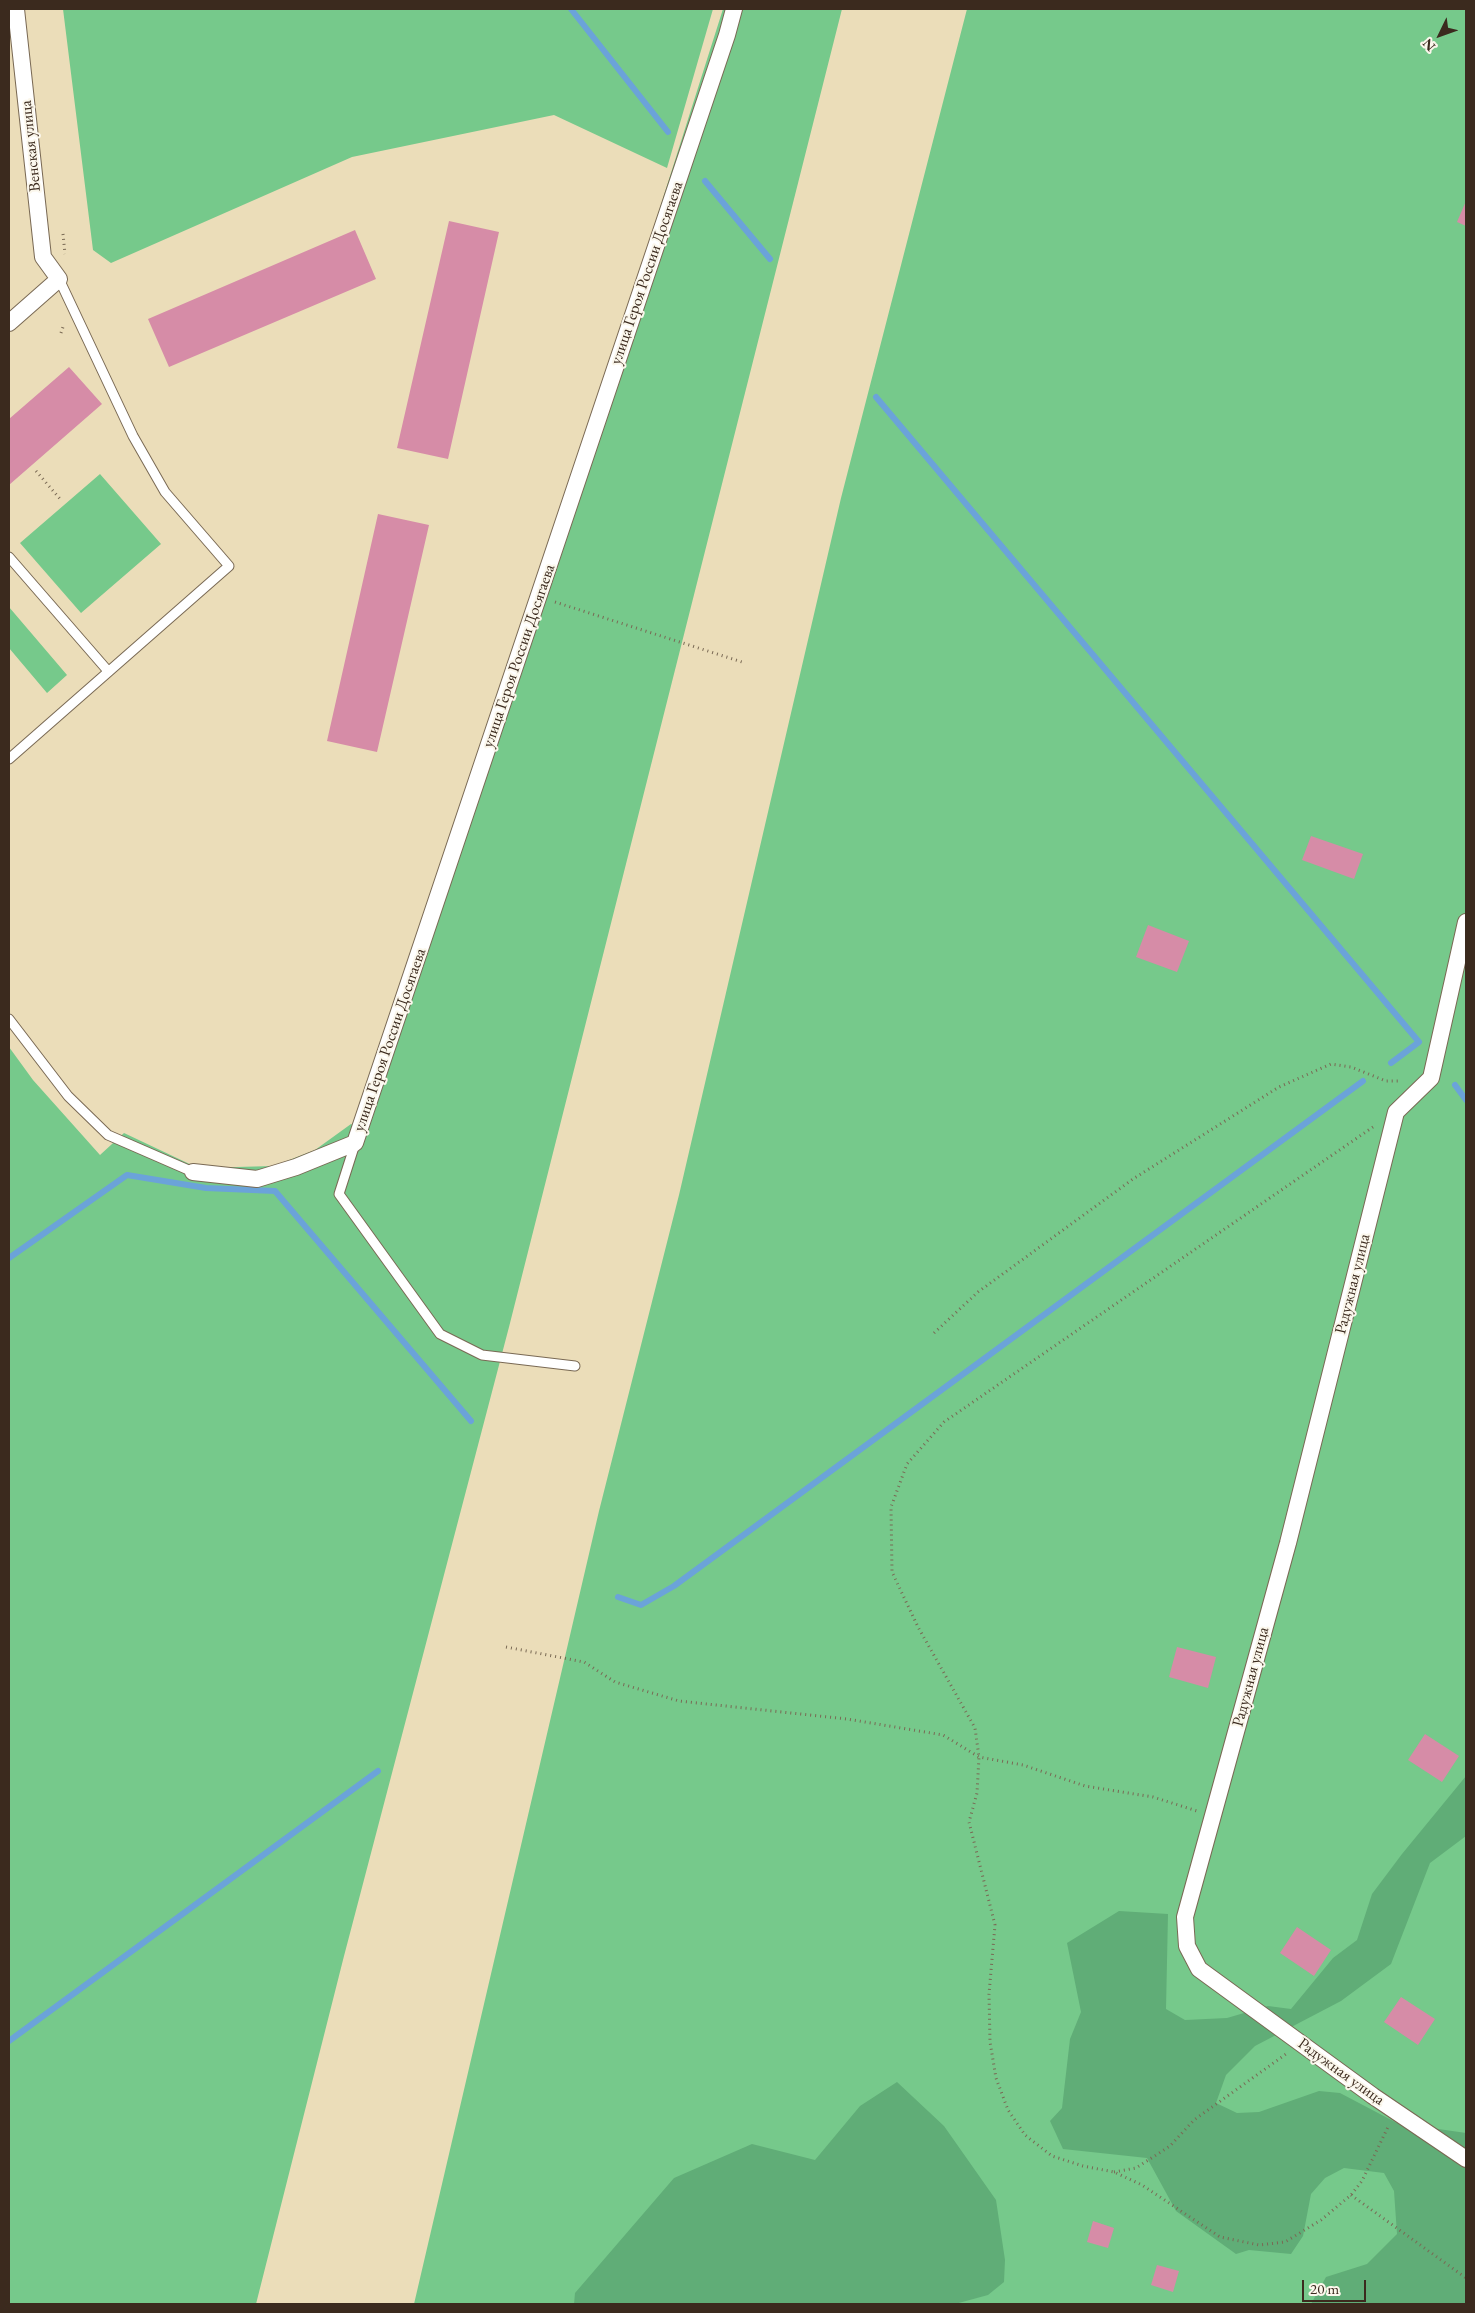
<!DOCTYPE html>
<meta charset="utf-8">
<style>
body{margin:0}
#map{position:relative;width:1475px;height:2313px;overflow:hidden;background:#ebddb9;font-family:"EB Garamond",serif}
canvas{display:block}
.frame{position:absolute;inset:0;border:10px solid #3b2a1e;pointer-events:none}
.north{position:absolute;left:1415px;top:10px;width:50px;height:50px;-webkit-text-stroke:4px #fbf7ec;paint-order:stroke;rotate:228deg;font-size:14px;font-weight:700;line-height:20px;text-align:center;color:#3b2a1e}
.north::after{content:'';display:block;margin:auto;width:18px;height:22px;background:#3b2a1e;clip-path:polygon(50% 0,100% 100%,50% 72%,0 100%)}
.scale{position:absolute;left:1302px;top:2280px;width:64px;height:22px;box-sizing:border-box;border:2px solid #3b2a1e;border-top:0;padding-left:6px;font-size:15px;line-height:18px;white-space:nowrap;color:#3b2a1e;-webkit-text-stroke:4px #fbf7ec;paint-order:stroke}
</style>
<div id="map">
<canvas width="1475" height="2313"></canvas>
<div class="frame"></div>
<div class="north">N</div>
<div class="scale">20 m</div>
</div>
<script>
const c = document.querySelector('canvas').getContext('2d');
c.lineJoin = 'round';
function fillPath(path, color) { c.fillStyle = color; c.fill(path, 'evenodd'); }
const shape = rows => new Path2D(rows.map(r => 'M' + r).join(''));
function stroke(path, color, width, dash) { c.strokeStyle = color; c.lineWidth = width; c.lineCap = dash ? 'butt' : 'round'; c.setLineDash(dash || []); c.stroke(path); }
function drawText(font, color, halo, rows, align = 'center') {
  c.font = font + ' "EB Garamond",serif'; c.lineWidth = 4; c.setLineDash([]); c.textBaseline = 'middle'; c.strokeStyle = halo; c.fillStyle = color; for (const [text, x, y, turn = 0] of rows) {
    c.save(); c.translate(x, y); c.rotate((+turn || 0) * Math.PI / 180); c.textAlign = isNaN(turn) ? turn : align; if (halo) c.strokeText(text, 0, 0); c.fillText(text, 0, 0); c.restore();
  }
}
const green = shape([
 [63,9,713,9,667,168,554,115,352,157,111,263,93,250],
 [723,9,842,9,509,1327,344,1956,256,2304,9,2304,9,1047,33,1080,100,1155,124,1133,198,1168,274,1166,315,1150,351,1124,367,1131],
 [967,9,1466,9,1466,2304,414,2304,599,1511,679,1195,841,498],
 [100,474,161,544,81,613,20,543],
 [9,607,67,675,47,693,9,648]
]);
const forest = shape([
 [1466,1776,1466,1836,1430,1863,1391,1964,1341,2001,1255,2046,1226,2075,1216,2103,1237,2113,1259,2112,1319,2091,1340,2093,1397,2123,1466,2133,1466,2304,1311,2304,1326,2277,1367,2264,1397,2234,1394,2191,1384,2173,1344,2168,1325,2178,1311,2194,1303,2236,1291,2254,1249,2250,1236,2254,1176,2211,1147,2158,1063,2149,1050,2121,1062,2108,1070,2039,1081,2012,1067,1943,1119,1911,1168,1914,1166,2009,1185,2020,1227,2018,1268,2006,1291,2009,1333,1958,1357,1940,1372,1894,1402,1854],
 [897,2082,944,2126,996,2200,1005,2260,1004,2282,988,2295,955,2304,574,2304,575,2293,674,2178,752,2144,815,2160,860,2106]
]);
const stream = shape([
 [571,9,668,132],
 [705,181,770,259],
 [876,397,1419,1042,1391,1063],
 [1455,1085,1466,1100],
 [9,1258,127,1175,206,1188,275,1191,471,1421],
 [618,1597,641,1605,674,1586,1363,1081],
 [9,2041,378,1771]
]);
const building = shape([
 [1466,201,1466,226,1457,222],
 [449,221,499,232,448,459,397,448],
 [355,230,376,279,169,367,148,319],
 [69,367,102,404,9,485,9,419],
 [378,514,429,525,377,752,327,741],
 [1311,836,1363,854,1354,879,1302,860],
 [1148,925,1189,941,1177,972,1136,957],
 [1177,1647,1216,1657,1208,1688,1169,1677],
 [1425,1734,1459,1756,1442,1782,1408,1760],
 [1297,1927,1331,1950,1314,1976,1280,1953],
 [1401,1997,1435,2019,1418,2045,1384,2022],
 [1093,2221,1114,2228,1108,2248,1087,2242],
 [1157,2265,1179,2271,1173,2292,1151,2285]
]);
const path = shape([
 [63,234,65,254],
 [61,333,64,324],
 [36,471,61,500],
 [555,602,742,662],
 [1373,1127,944,1422,907,1464,891,1507,892,1572,918,1627,975,1728,979,1757,977,1793,969,1822,995,1925,989,1994,990,2042,996,2078,1008,2110,1025,2135,1052,2156,1083,2166,1114,2172,1142,2185,1220,2237,1259,2245,1285,2242,1321,2220,1351,2195,1362,2181,1388,2127],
 [934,1333,978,1292,1133,1179,1279,1087,1331,1064,1351,1067,1386,1081,1401,1081],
 [506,1647,584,1662,615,1682,679,1701,847,1719,943,1735,979,1757,1023,1765,1085,1786,1153,1797,1197,1811],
 [1114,2172,1136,2168,1170,2146,1194,2120,1286,2054],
 [1351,2195,1466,2278]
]);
const service = shape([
 [9,557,108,671],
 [9,759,229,566,165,492,133,436,59,279],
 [9,1019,68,1096,108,1135,193,1172],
 [355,1144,339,1194,440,1334,482,1355,575,1366]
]);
const minor = shape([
 [9,323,59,279,43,257,16,9],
 [1466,922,1431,1078,1396,1112,1288,1543,1185,1917,1187,1946,1199,1969,1373,2096,1466,2159],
 [193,1172,257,1179,296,1167,355,1143,727,35,734,9]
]);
const streetNames = [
 ["Венская улица",31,146,-96],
 ["улица Героя России Досягаева",647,273,-71],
 ["улица Героя России Досягаева",519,656,-71],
 ["улица Героя России Досягаева",390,1040,-71],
 ["Радужная улица",1353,1284,-76],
 ["Радужная улица",1251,1677,-75],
 ["Радужная улица",1341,2072,36]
];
fillPath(green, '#76c98b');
fillPath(forest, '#60ad77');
stroke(stream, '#6ba3d9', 6);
fillPath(building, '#d68ca7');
stroke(service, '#796954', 11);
stroke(minor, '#796954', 18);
stroke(path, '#796954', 3, [1, 4]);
stroke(service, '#fff', 9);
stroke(minor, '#fff', 16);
drawText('16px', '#3b2a1e', '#fbf7ec', streetNames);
</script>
